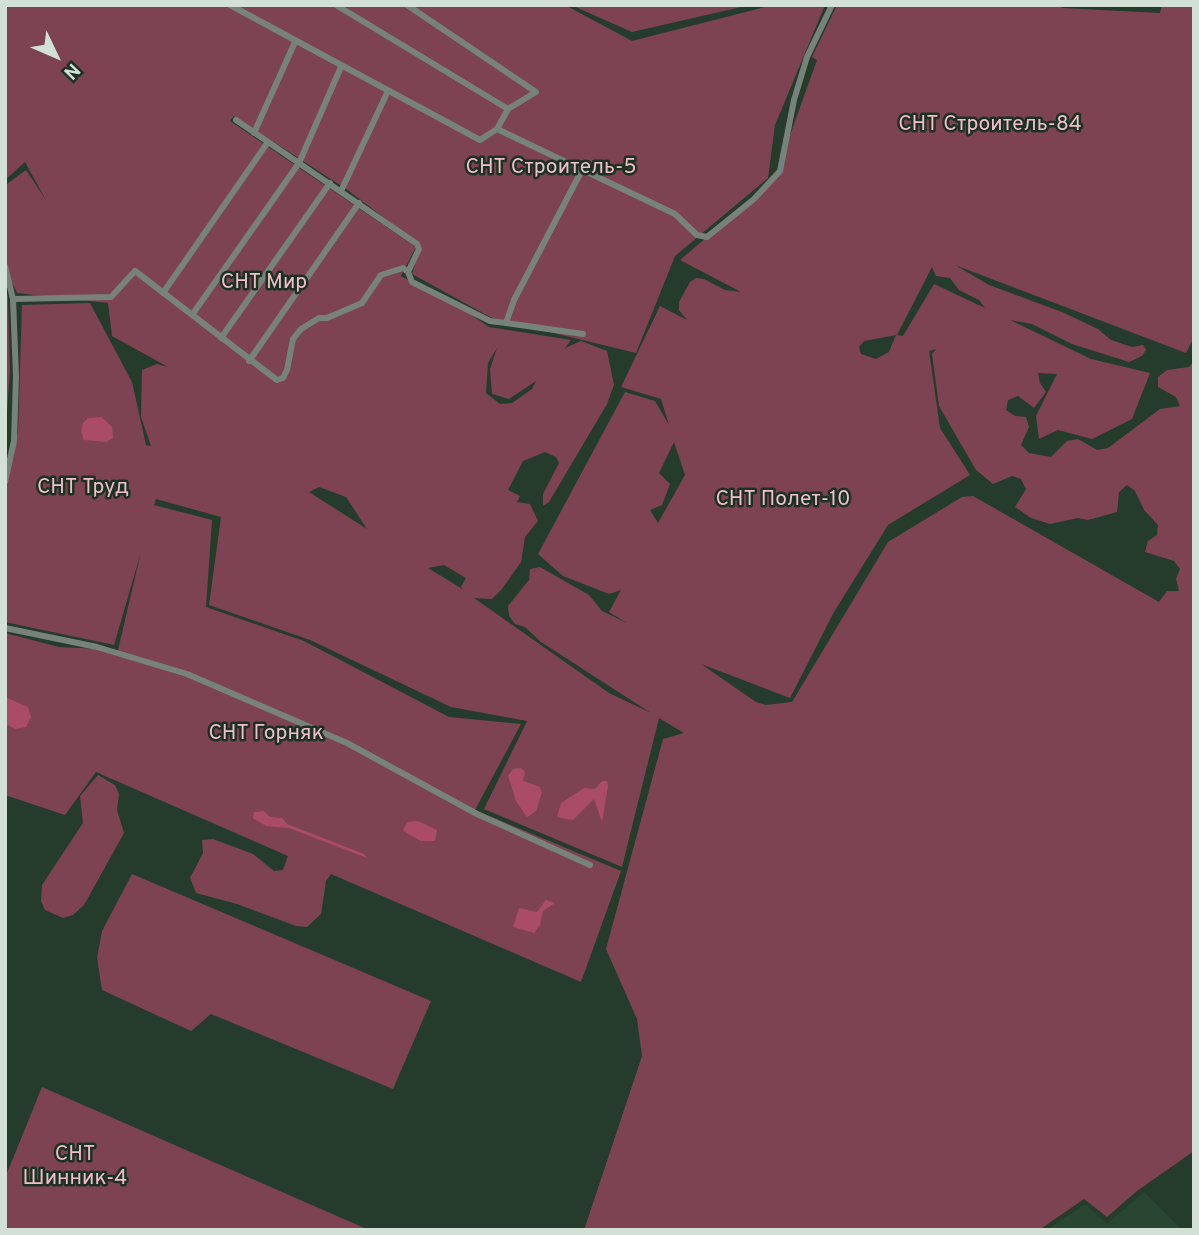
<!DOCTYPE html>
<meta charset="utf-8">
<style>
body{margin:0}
#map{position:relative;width:1199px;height:1235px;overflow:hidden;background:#253c2c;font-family:Overpass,sans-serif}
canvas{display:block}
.frame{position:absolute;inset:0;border:7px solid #d2e0d6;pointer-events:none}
.north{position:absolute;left:21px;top:21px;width:70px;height:70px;-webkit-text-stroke:5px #1b3223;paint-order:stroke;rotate:134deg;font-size:19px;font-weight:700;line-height:28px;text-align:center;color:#d2e0d6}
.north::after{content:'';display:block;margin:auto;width:24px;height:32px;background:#d2e0d6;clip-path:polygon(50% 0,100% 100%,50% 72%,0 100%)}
</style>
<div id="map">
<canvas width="1199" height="1235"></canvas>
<div class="frame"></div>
<div class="north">N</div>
</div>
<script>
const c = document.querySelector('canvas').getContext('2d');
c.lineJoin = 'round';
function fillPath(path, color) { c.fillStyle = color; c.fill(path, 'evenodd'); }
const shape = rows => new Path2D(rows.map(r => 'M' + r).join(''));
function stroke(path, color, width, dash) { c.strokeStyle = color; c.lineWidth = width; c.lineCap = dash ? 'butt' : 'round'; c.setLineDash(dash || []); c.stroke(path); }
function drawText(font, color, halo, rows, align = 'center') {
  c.font = font + ' Overpass,sans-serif'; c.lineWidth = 5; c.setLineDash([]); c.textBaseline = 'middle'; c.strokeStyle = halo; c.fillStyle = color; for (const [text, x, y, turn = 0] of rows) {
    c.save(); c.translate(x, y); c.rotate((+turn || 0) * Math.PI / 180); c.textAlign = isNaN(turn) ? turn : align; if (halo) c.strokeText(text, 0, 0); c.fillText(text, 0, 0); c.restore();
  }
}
const built = shape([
 [1144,1192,1182,1230,1047,1230,1085,1204,1107,1224]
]);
const green = shape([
 [5,5,565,5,632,41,773,5,825,5,775,125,768,178,675,256,636,353,492,318,412,274,421,246,349,191,234,116,230,121,416,247,401,276,463,309,489,327,571,340,565,348,581,341,607,351,614,385,607,404,549,502,543,506,543,494,559,463,556,457,545,452,523,461,508,490,520,496,517,502,530,504,538,521,525,537,521,562,502,589,492,599,474,598,609,693,651,713,541,642,525,627,515,624,509,616,508,606,529,580,530,569,540,567,589,595,602,611,627,623,609,612,621,590,609,594,563,576,538,554,625,392,655,401,669,425,661,399,621,387,660,306,687,320,679,310,679,302,690,282,696,278,704,279,725,290,741,292,680,260,774,180,817,60,812,57,837,5,1059,5,1062,8,1160,13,1162,5,1194,5,1194,337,1186,353,955,265,989,285,1062,312,1098,329,1111,340,1132,347,1143,345,1146,350,1142,356,1129,362,1072,344,1032,324,1010,320,1091,359,1150,373,1132,419,1092,439,1058,430,1039,439,1036,416,1057,374,1038,373,1040,383,1046,392,1034,408,1018,396,1008,400,1006,410,1015,416,1026,417,1029,427,1021,445,1029,453,1051,457,1067,441,1078,439,1097,450,1108,448,1160,409,1180,406,1176,397,1158,387,1158,377,1167,370,1189,367,1194,361,1194,1151,1137,1191,1107,1217,1084,1199,1039,1230,584,1230,642,1056,637,1019,606,949,663,739,684,733,659,718,622,867,484,809,527,721,451,707,310,640,209,605,221,517,156,499,154,505,212,520,206,607,304,641,449,717,521,724,475,810,621,871,581,982,331,874,326,881,321,914,307,927,296,926,237,904,196,893,190,878,203,853,202,840,213,839,253,854,274,871,283,870,288,856,96,772,65,815,5,795,5,633,59,647,118,650,141,552,114,645,5,622,5,495,18,432,22,305,90,303,132,382,146,445,151,446,141,417,142,370,157,364,168,367,112,336,108,303,17,293,5,268,5,182,7,184,26,170,46,200,25,162,5,180],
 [932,267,936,276,950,278,959,290,979,300,985,308,934,284,903,336,897,335],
 [896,335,889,352,876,359,861,354,859,347,864,341],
 [497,348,490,369,492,394,509,399,536,381,532,389,512,403,500,404,486,393,488,363],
 [936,349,932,354,939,406,976,470,993,484,1012,476,1021,479,1026,489,1015,507,1031,518,1050,524,1078,518,1088,520,1117,512,1119,492,1127,485,1135,491,1144,510,1158,525,1157,535,1148,541,1145,552,1174,561,1180,569,1176,579,1179,591,1167,591,1159,602,973,496,962,497,888,542,792,702,766,705,756,702,701,664,790,698,834,612,888,525,970,475,940,428,929,351],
 [674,442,685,475,658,523,650,510,662,505,670,484,659,473],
 [319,487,346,497,367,529,309,492],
 [444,565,466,578,461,587,464,590,428,568],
 [571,5,750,5,632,32],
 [5,287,8,297,10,371,5,438],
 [98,775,115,785,119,794,117,810,124,833,84,905,73,915,63,918,45,910,41,901,42,885,83,823,80,796],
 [132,874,431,1001,393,1089,211,1014,191,1031,102,990,97,958,102,931],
 [42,1087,369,1230,5,1230,5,1178]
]);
const water = shape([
 [102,417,112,427,113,438,106,442,84,440,81,432,83,423,88,418],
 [5,697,28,707,31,717,26,727,16,729,5,724],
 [521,768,525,772,523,781,540,787,542,792,536,811,527,817,516,801,508,776,513,769],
 [602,781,607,781,608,786,602,822,594,799,573,820,557,817,561,803,584,788,595,789],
 [264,811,270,817,282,818,287,824,364,854,367,858,289,828,266,826,253,818,254,812],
 [418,821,437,830,435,841,421,841,403,831,407,822],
 [546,900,555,903,543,911,540,925,534,933,513,927,519,908,537,912]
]);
const minor = shape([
 [230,5,480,140,497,129,508,109,536,92,407,5],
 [336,5,508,109],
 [236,120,417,244,419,249,408,272,412,282,490,321,506,323,514,300,582,170],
 [497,129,675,214,697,235,707,237,754,199,780,171,794,100,807,57,832,5],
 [254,133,295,42],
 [342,189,388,91],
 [5,266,13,299,16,376,14,441,5,482],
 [163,293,268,142],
 [13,299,111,297,135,271,277,380,283,378,287,370,293,339,301,329,319,318,327,318,362,303,381,275,403,268,408,272],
 [192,315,299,163,341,67],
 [506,323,583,334],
 [221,338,330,183],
 [249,361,359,203],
 [5,628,97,647,187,674,347,743,477,814,590,865]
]);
const parkNames = [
 ["СНТ Строитель-84",990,126],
 ["СНТ Строитель-5",551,169],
 ["СНТ Мир",264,284],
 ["СНТ Труд",83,489],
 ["СНТ Полет-10",783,501],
 ["СНТ Горняк",266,735],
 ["СНТ",75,1156],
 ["Шинник-4",75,1180]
];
fillPath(built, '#284632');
fillPath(green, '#7e4352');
fillPath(water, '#aa4c67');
stroke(minor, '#77837a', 6);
drawText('21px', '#f2bdc9', '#1b3223', parkNames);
</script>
